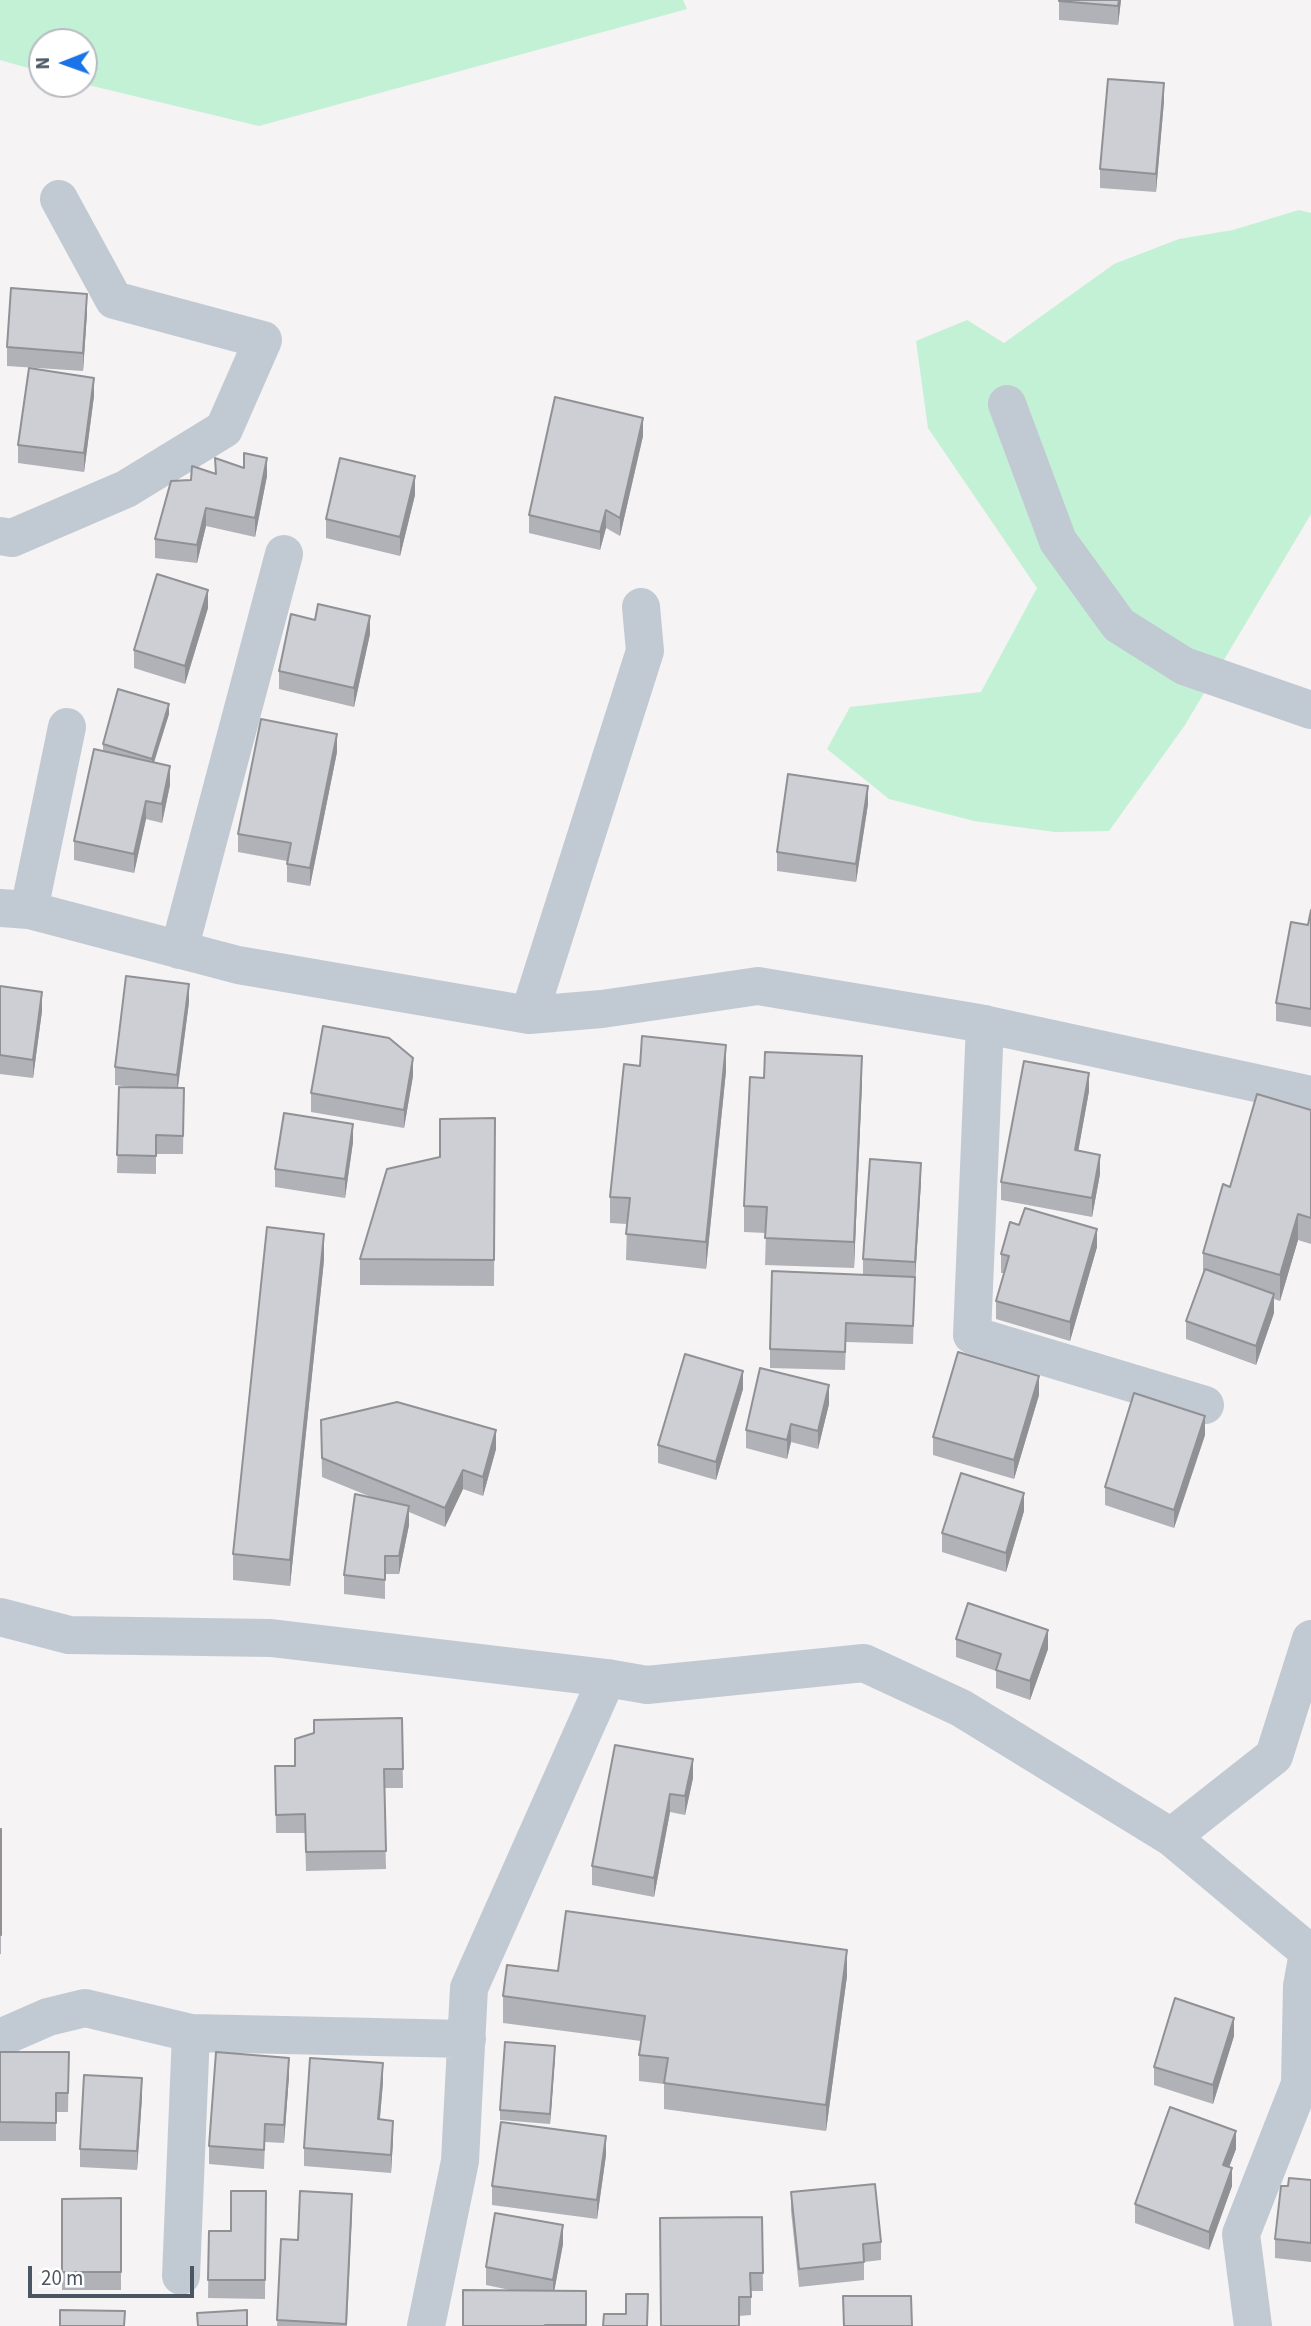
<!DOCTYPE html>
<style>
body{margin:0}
#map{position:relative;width:1311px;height:2326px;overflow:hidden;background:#f5f3f3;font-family:"Source Sans 3",sans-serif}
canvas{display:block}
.north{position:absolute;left:28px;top:28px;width:70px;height:70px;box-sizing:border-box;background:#fff;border:2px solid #b7bbc0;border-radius:50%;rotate:269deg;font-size:19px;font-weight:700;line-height:28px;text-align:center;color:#4a5661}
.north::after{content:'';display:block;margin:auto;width:24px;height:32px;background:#1a73e8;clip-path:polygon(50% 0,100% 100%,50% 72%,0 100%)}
.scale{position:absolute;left:28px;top:2266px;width:166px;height:32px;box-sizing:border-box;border:4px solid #4a5661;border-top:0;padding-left:9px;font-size:21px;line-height:24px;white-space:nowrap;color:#4a5661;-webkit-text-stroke:5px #fff;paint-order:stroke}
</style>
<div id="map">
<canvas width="1311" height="2326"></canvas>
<div class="north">N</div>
<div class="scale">20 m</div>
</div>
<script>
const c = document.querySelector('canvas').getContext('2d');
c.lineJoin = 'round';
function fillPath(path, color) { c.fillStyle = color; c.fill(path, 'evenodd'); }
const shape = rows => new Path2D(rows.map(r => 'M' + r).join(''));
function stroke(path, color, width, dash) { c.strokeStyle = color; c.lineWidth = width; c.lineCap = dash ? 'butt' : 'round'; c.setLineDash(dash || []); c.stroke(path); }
const green = shape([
 [0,0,683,0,687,9,259,126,84,84,84,42,42,42,42,72,0,60],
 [1299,210,1311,213,1311,514,1185,725,1109,831,1055,832,974,821,889,799,827,749,850,707,981,692,1037,588,928,428,916,341,967,320,1004,343,1114,264,1179,239,1233,230]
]);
const street = shape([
 [1007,404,1058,541,1119,625,1184,666,1311,710],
 [0,536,12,538,126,489,224,429,263,340,114,300,59,199],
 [0,908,29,910,238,965,529,1015,602,1009,758,986,979,1023,1311,1095],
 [29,910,67,727],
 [179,950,284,554],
 [529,1015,645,651,641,607],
 [985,1024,972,1335,1205,1405],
 [0,1617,69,1635,271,1638,607,1678,647,1685,864,1663,961,1708,1171,1837,1311,1954],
 [1171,1837,1274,1756,1311,1639],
 [191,2033,467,2039],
 [0,2038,48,2017,85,2008,191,2033,181,2276],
 [426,2326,460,2161,469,1988,607,1678],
 [1253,2326,1241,2234,1300,2084,1302,1986,1308,1953]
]);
const wall = shape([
 [1059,0,1121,0,1118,25,1059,20],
 [1164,101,1156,192,1100,188,1100,169],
 [87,313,83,371,7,366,7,347],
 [94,396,84,472,18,463,18,445],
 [643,436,620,536,606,528,600,550,529,533,529,515],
 [215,473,267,476,255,537,206,526,197,563,155,558,155,539,191,480],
 [415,495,400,556,326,538,326,519],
 [208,608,185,684,134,668,134,650],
 [370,634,354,707,279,689,279,671],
 [169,714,154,763,170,785,162,823,146,819,134,873,74,860,74,841,103,751,103,744],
 [337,752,310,886,287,882,287,861,238,852,238,834],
 [868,804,856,882,777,871,777,852],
 [1311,910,1311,1027,1276,1021,1276,1003,1308,925],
 [0,986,42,1011,33,1078,0,1074],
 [189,1002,178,1088,184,1088,183,1154,156,1154,156,1174,117,1173,119,1087,130,1087,115,1085,115,1067],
 [726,1071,706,1269,626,1260,627,1224,610,1223,610,1197],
 [413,1076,404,1128,311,1112,311,1093],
 [862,1083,854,1268,765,1265,766,1233,744,1232,744,1206],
 [1089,1091,1078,1151,1100,1174,1092,1217,1001,1200,1001,1182],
 [1311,1110,1311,1244,1298,1240,1280,1301,1274,1299,1274,1313,1256,1365,1186,1339,1186,1321,1203,1275,1203,1253,1230,1187],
 [495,1118,494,1286,360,1285,360,1259],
 [353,1142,345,1198,275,1187,275,1169],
 [921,1181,915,1281,913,1344,846,1342,845,1370,770,1368,770,1349,863,1275,863,1259],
 [1019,1225,1097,1247,1070,1341,996,1319,996,1301,1004,1273,1001,1273,1001,1254],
 [324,1260,290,1586,233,1580,233,1554],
 [743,1389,716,1480,658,1463,658,1445],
 [1039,1395,1014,1479,933,1455,933,1437],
 [829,1404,818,1449,791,1442,787,1459,746,1448,746,1430],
 [321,1420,496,1449,483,1496,463,1489,445,1527,409,1512,409,1525,399,1574,385,1574,385,1599,344,1594,344,1575,376,1499,322,1477],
 [1205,1435,1174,1528,1105,1505,1105,1487],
 [1024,1511,1006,1572,942,1552,942,1533],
 [956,1639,1048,1649,1030,1700,996,1688,996,1671,956,1657],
 [402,1718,403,1788,384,1788,386,1869,306,1871,305,1833,276,1833,275,1766,295,1766],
 [615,1745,693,1778,685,1815,670,1812,654,1897,592,1885,592,1866],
 [0,1829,1,1829,1,1954,0,1954],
 [558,1971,847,1976,826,2131,664,2109,664,2084,639,2081,639,2055,641,2041,503,2023,503,1996],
 [1234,2036,1213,2104,1154,2085,1154,2067],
 [0,2052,69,2052,68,2112,56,2112,56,2141,0,2141],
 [555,2056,550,2124,500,2120,500,2110],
 [289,2076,284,2143,265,2142,264,2169,209,2164,209,2146],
 [383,2082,380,2119,393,2139,391,2173,304,2166,304,2148],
 [142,2097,137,2170,80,2167,80,2149],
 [1236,2149,1229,2167,1232,2186,1209,2250,1135,2223,1135,2204],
 [606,2155,597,2219,492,2205,492,2186],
 [1311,2180,1311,2262,1275,2258,1275,2239,1288,2186],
 [266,2191,265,2299,208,2298,209,2231,231,2231],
 [791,2192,881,2242,881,2260,864,2262,864,2280,799,2287,791,2211],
 [121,2198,121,2290,62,2290,62,2199],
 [352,2212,347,2326,277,2326,281,2239,298,2240],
 [762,2217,763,2291,751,2291,751,2315,739,2316,661,2326],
 [563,2244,554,2290,586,2326,463,2326,510,2290,486,2285,486,2267]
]);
const shadedWall = shape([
 [1119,0,1121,0,1118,25,1118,6],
 [1164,83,1164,101,1156,192,1156,174],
 [87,294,87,313,83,371,83,353],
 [94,378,94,396,84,472,84,453],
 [643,418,643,436,620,536,620,518],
 [267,458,267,476,255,537,255,518],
 [415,476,415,495,400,556,400,537],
 [206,508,206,526,197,563,197,545],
 [606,510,606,528,600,550,600,532],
 [208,590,208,608,185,684,185,666],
 [370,616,370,634,354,707,354,688],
 [169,704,169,714,152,768,152,759],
 [337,734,337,752,310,886,310,868],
 [170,766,170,785,162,823,162,804],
 [868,786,868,804,856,882,856,864],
 [146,801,146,819,134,873,134,854],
 [189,984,189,1002,177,1093,177,1075],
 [42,992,42,1011,33,1078,33,1060],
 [726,1045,726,1071,706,1269,706,1242],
 [862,1056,862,1083,854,1268,854,1242],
 [413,1058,413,1076,404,1128,404,1110],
 [1089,1073,1089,1091,1075,1169,1075,1150],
 [353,1124,353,1142,345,1198,345,1179],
 [1100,1155,1100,1174,1092,1217,1092,1198],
 [921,1163,921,1181,915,1281,915,1262],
 [1298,1214,1298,1240,1280,1301,1280,1275],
 [1097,1229,1097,1247,1070,1341,1070,1322],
 [324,1234,324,1260,290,1586,290,1560],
 [1274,1294,1274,1313,1256,1365,1256,1346],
 [743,1371,743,1389,716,1480,716,1462],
 [1039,1376,1039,1395,1014,1479,1014,1460],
 [829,1385,829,1404,818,1449,818,1431],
 [1205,1416,1205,1435,1174,1528,1174,1510],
 [791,1424,791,1442,787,1459,787,1440],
 [496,1430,496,1449,483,1496,483,1477],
 [463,1470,463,1489,445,1527,445,1508],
 [1024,1493,1024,1511,1006,1572,1006,1553],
 [409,1506,409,1525,399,1574,399,1556],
 [1048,1630,1048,1649,1030,1700,1030,1681],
 [693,1759,693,1778,685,1815,685,1796],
 [670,1794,670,1812,654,1897,654,1878],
 [847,1950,847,1976,826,2131,826,2105],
 [1234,2018,1234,2036,1213,2104,1213,2085],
 [555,2046,555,2056,550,2124,550,2114],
 [289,2058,289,2076,284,2143,284,2125],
 [383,2063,383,2082,378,2138,378,2119],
 [142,2078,142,2097,137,2170,137,2151],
 [393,2121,393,2139,391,2173,391,2155],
 [1236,2131,1236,2149,1223,2183,1223,2165],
 [606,2136,606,2155,597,2219,597,2200],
 [1232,2168,1232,2186,1209,2250,1209,2232],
 [352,2194,352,2212,346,2326],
 [563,2225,563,2244,553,2298,553,2280]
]);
const building = shape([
 [1059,0,1119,0,1118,6,1059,1,1059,0],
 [1108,79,1164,83,1156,174,1100,169,1108,79],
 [11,288,87,294,83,353,7,347,11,288],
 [29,368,94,378,84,453,18,445,29,368],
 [555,397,643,418,620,518,606,510,600,532,529,515,555,397],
 [244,453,267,458,255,518,206,508,197,545,155,539,171,481,191,480,192,466,216,474,215,458,244,468,244,453],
 [340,458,415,476,400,537,326,519,340,458],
 [157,574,208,590,185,666,134,650,157,574],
 [318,604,370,616,354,688,279,671,291,614,315,620,318,604],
 [118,689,169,704,152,759,103,744,118,689],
 [261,719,337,734,310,868,287,864,291,843,238,834,261,719],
 [94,749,170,766,162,804,146,801,134,854,74,841,94,749],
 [788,774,868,786,856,864,777,852,788,774],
 [1311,910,1311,1009,1276,1003,1291,922,1308,925,1311,910],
 [126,976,189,984,177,1075,115,1067,126,976],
 [0,986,42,992,33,1060,0,1055,0,986],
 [323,1026,389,1038,413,1058,404,1110,311,1093,323,1026],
 [642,1036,726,1045,706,1242,626,1234,630,1198,610,1197,624,1064,640,1066,642,1036],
 [765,1052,862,1056,854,1242,765,1238,767,1207,744,1206,750,1077,764,1078,765,1052],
 [1024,1061,1089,1073,1075,1150,1100,1155,1092,1198,1001,1182,1024,1061],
 [119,1087,184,1088,183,1136,156,1135,156,1156,117,1155,119,1087],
 [1257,1094,1311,1110,1311,1218,1298,1214,1280,1275,1203,1253,1223,1184,1230,1187,1257,1094],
 [284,1113,353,1124,345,1179,275,1169,284,1113],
 [495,1118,494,1260,360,1259,387,1169,440,1157,440,1119,495,1118],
 [870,1159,921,1163,915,1262,863,1259,870,1159],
 [1025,1208,1097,1229,1070,1322,996,1301,1009,1256,1001,1254,1010,1222,1019,1225,1025,1208],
 [267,1227,324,1234,290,1560,233,1554,267,1227],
 [1205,1269,1274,1294,1256,1346,1186,1321,1205,1269],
 [772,1271,915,1277,913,1326,846,1323,845,1352,770,1349,772,1271],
 [958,1352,1039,1376,1014,1460,933,1437,958,1352],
 [685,1354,743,1371,716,1462,658,1445,685,1354],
 [760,1368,829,1385,818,1431,791,1424,787,1440,746,1430,760,1368],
 [1134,1393,1205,1416,1174,1510,1105,1487,1134,1393],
 [397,1402,496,1430,483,1477,463,1470,445,1508,322,1458,321,1420,397,1402],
 [961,1473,1024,1493,1006,1553,942,1533,961,1473],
 [355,1494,409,1506,399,1556,385,1556,385,1580,344,1575,355,1494],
 [968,1603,1048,1630,1030,1681,996,1670,1001,1654,956,1639,968,1603],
 [402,1718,403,1769,384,1769,386,1851,306,1852,305,1814,276,1815,275,1766,295,1766,295,1739,314,1733,314,1720,402,1718],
 [615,1745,693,1759,685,1796,670,1794,654,1878,592,1866,615,1745],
 [0,1829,1,1829,1,1935,0,1935,0,1829],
 [566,1911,847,1950,826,2105,664,2083,668,2058,639,2055,645,2016,503,1996,507,1965,558,1971,566,1911],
 [1175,1998,1234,2018,1213,2085,1154,2067,1175,1998],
 [505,2042,555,2046,550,2114,500,2110,505,2042],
 [0,2052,69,2052,68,2093,56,2093,56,2123,0,2122,0,2052],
 [216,2052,289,2058,284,2125,265,2124,264,2150,209,2146,216,2052],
 [310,2058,383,2063,378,2119,393,2121,391,2155,304,2148,310,2058],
 [84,2075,142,2078,137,2151,80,2149,84,2075],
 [1170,2107,1236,2131,1223,2165,1232,2168,1209,2232,1135,2204,1170,2107],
 [501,2122,606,2136,597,2200,492,2186,501,2122],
 [1289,2178,1311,2180,1311,2243,1275,2239,1281,2186,1288,2186,1289,2178],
 [875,2184,881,2242,863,2244,864,2262,799,2269,791,2192,875,2184],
 [231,2191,266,2191,265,2280,208,2280,209,2231,231,2231,231,2191],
 [300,2191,352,2194,346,2324,277,2320,281,2239,298,2240,300,2191],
 [121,2198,121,2272,62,2272,62,2199,121,2198],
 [495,2213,563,2225,553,2280,486,2267,495,2213],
 [762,2217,763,2273,750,2273,751,2297,739,2297,739,2326,661,2326,660,2218,762,2217],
 [463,2290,586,2291,586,2325,545,2325,545,2326,463,2326,463,2290],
 [626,2294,648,2294,647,2326,603,2326,604,2314,626,2314,626,2294],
 [843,2296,911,2296,912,2326,844,2326,843,2296],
 [60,2310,125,2311,124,2326,60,2326,60,2310],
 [247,2310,247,2326,198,2326,197,2313,247,2310]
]);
fillPath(green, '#c3f1d5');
stroke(street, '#c1cad2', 38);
fillPath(wall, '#b0b2b7');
fillPath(shadedWall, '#909195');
fillPath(building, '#cdcfd5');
stroke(building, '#909195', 2);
</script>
